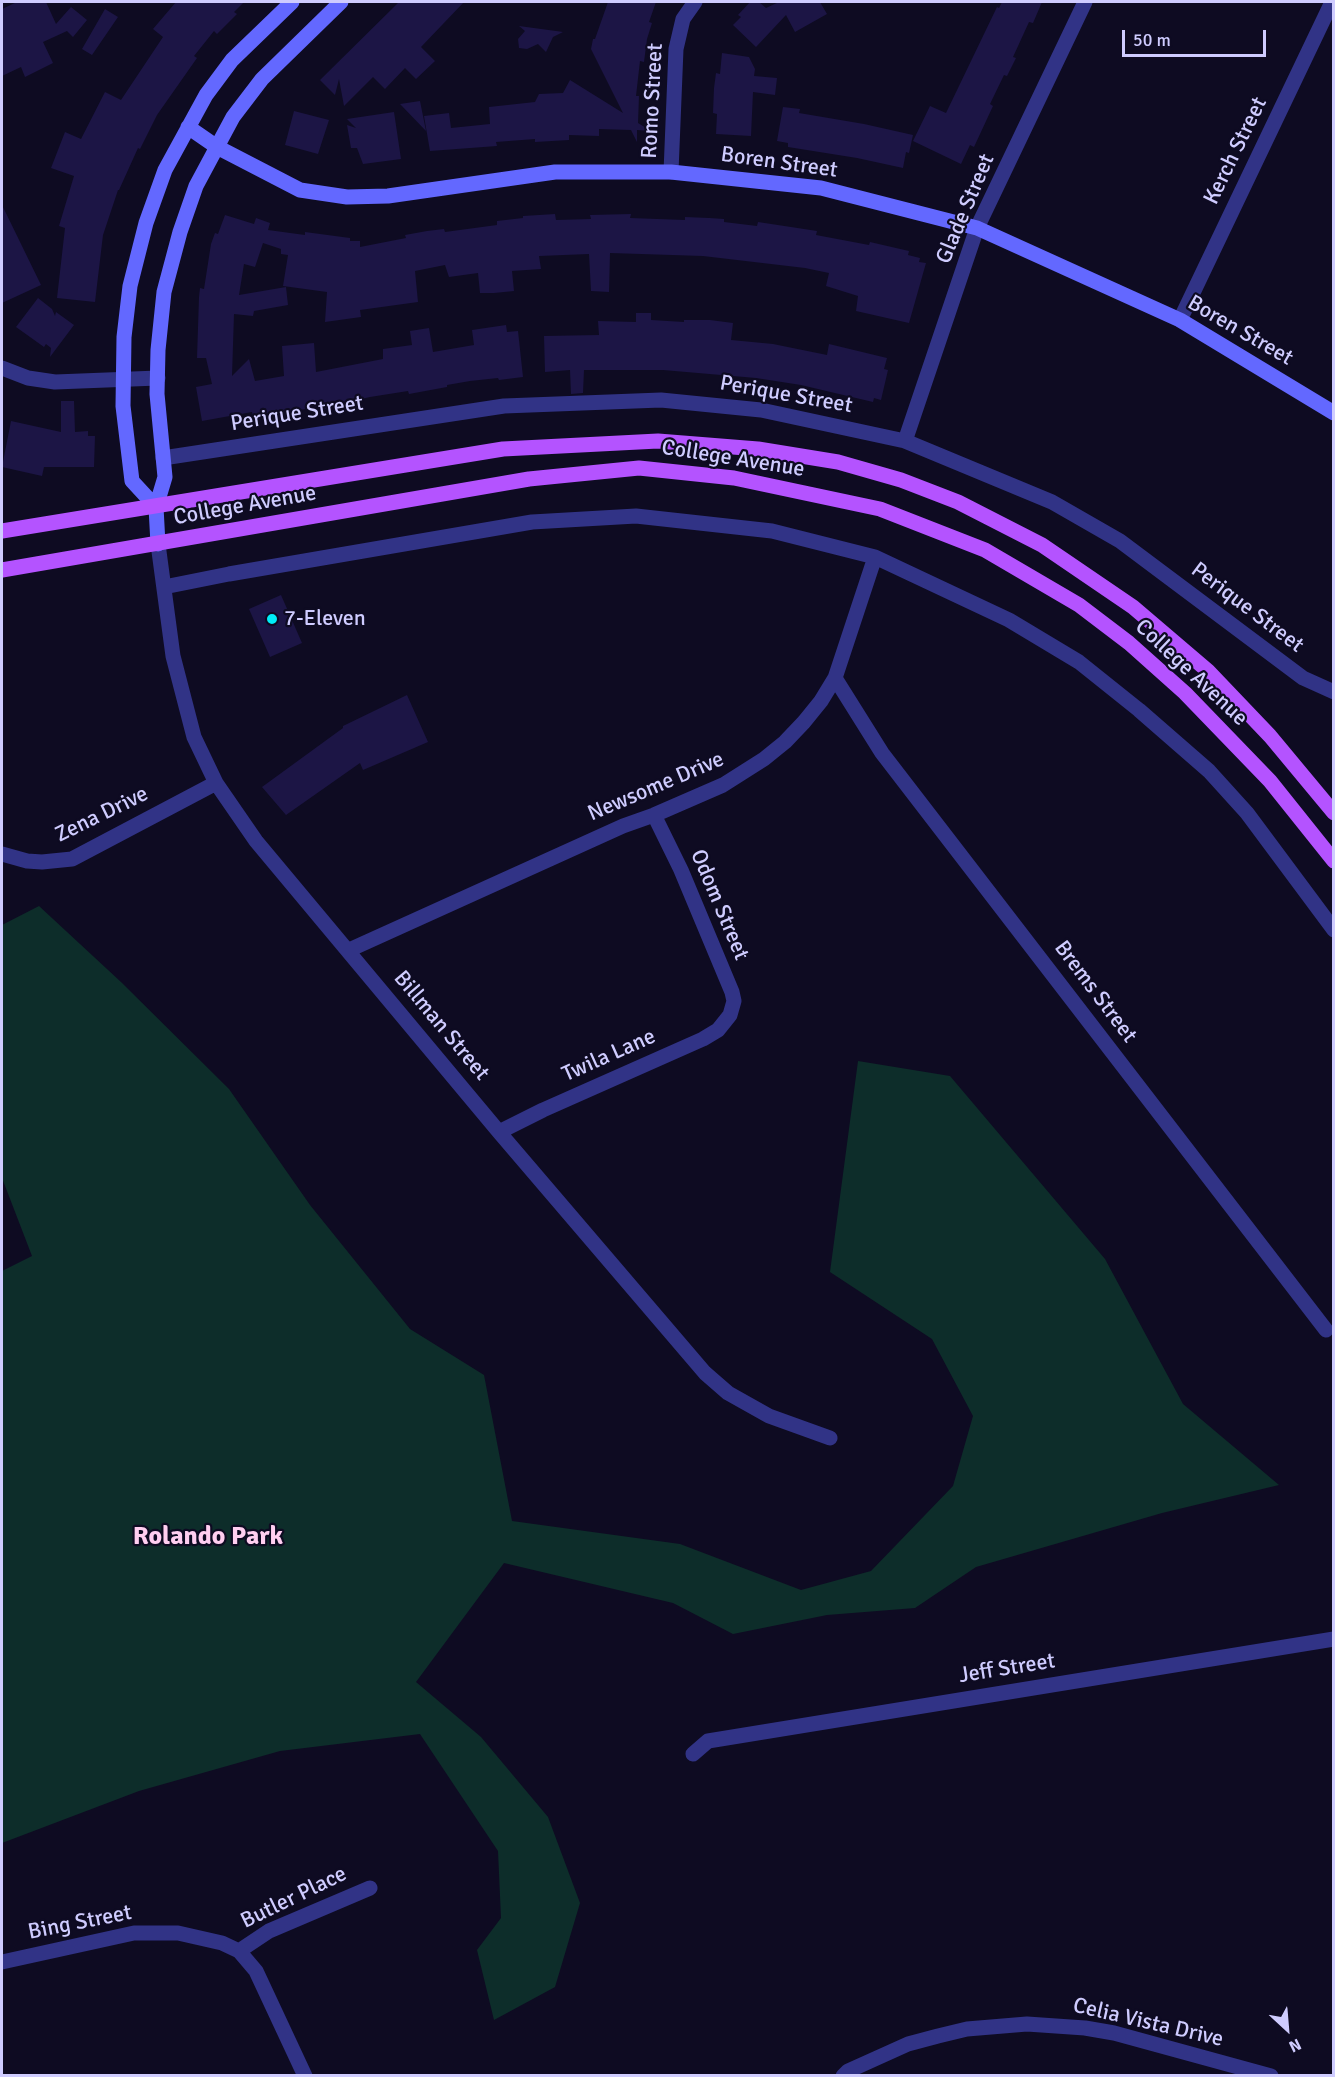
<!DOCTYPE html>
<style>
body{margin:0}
#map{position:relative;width:1335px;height:2077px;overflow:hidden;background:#0e0b22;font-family:Signika,sans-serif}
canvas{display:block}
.frame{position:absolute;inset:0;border:3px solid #cfccff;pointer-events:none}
.north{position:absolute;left:1257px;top:1999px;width:60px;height:60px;-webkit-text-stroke:4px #0e0b22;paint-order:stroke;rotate:154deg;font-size:16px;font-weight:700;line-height:24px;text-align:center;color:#cfccff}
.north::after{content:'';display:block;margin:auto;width:21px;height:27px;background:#cfccff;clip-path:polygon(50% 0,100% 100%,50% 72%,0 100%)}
.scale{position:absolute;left:1122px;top:30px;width:144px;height:27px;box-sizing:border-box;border:3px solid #cfccff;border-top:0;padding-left:8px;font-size:18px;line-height:21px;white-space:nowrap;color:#cfccff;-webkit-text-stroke:4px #0e0b22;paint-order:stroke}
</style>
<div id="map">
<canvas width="1335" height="2077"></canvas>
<div class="frame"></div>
<div class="north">N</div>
<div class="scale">50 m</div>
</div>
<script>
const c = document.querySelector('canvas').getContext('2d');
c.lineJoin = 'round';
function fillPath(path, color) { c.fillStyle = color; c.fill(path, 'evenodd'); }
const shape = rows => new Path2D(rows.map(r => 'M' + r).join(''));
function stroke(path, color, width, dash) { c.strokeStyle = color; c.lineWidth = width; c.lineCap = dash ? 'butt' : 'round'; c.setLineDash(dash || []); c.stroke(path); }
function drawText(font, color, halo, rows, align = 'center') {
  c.font = font + ' Signika,sans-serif'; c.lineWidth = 4.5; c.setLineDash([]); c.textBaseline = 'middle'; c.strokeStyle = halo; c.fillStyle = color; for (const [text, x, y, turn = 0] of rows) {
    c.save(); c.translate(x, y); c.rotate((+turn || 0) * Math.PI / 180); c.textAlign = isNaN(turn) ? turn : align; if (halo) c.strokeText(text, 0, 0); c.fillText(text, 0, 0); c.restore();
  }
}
const green = shape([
 [39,906,121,982,229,1089,310,1205,410,1329,484,1375,512,1521,680,1544,801,1590,871,1571,953,1486,973,1416,932,1339,830,1272,858,1061,950,1076,1105,1259,1183,1404,1279,1485,1162,1513,976,1567,915,1608,827,1615,733,1634,673,1603,504,1563,416,1682,481,1737,548,1817,580,1903,555,1987,494,2020,477,1950,501,1918,498,1851,420,1734,280,1751,139,1791,2,1843,2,1271,32,1256,2,1178,2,925]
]);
const building = shape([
 [17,2,46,2,56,24,71,7,87,20,73,37,67,31,43,42,53,63,25,77,21,67,2,76,2,9],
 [176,2,244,2,234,12,237,14,217,34,214,31,194,56,197,58,157,115,140,149,138,148,119,190,118,190,103,235,95,302,57,298,65,228,59,226,74,176,51,168,65,132,81,139,105,92,121,100,163,37,153,29],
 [399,2,464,2,421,47,435,61,416,79,405,68,385,89,373,77,344,106,339,79,335,95,320,80],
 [608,2,656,2,649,22,652,23,647,39,644,62,640,61,636,96,639,96,638,123,651,131,637,130,637,142,631,130,599,129,599,136,569,135,569,140,535,142,535,139,496,142,497,146,430,151,424,116,449,113,451,128,490,124,489,107,535,102,539,94,563,93,570,80,623,113,591,49,593,39,595,39],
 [750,2,759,2,766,8,779,2,820,2,827,14,795,32,786,15,756,47,733,25,741,17,738,15],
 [1002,2,1042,2,1033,23,1029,22,1013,57,1016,58,1007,76,1004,75,990,104,993,106,974,147,970,145,961,164,913,141,930,106,946,113,997,7,999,8],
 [105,9,118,17,92,55,82,49],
 [519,26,556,31,563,32,553,37,546,52,538,44,527,49,519,48,518,39,525,31],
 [722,53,749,57,755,69,754,76,777,78,775,95,753,92,751,136,716,134,717,114,713,113,714,88,716,73,720,74],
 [420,101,426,131,400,104],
 [783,107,800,109,799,113,864,124,913,135,909,153,906,152,903,168,857,158,788,147,788,143,777,141],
 [294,111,329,120,318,154,285,145],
 [394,112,401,159,363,164,357,148,351,148,347,125,356,128,347,119],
 [2,205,41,285,2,303],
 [555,214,556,220,591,219,590,215,631,214,630,218,685,220,685,217,709,218,724,219,724,222,757,226,758,222,791,227,817,231,816,235,869,245,870,242,909,251,908,255,920,258,919,262,926,263,909,323,856,311,858,296,826,286,829,273,805,268,703,256,610,253,609,292,591,291,589,254,539,256,541,269,512,271,514,291,494,293,480,293,478,273,449,277,445,265,415,271,418,302,360,310,361,317,325,322,327,292,283,286,288,255,281,254,281,249,263,243,255,267,244,264,239,295,286,287,288,305,254,311,253,316,234,314,232,376,249,359,255,381,284,376,282,346,314,343,316,372,383,359,383,349,412,345,410,331,429,328,433,352,474,345,472,330,506,325,507,332,518,331,523,377,499,380,498,378,470,381,447,385,447,387,409,394,408,391,370,397,357,400,357,403,319,410,319,407,253,417,252,412,202,421,196,387,212,384,206,358,197,358,199,297,200,288,204,289,211,244,215,233,218,234,225,215,254,224,256,218,270,223,268,230,305,235,305,232,350,238,350,241,360,241,360,247,406,238,405,235,427,231,444,229,445,232,497,225,497,221,523,218,523,216],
 [38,298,52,309,55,316,56,312,74,325,50,357,51,348,46,344,44,347,16,327],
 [636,313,651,313,651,320,684,322,684,320,710,320,733,323,731,340,773,344,827,355,829,344,887,358,884,369,888,370,881,400,874,398,873,402,801,385,756,378,663,370,584,370,583,393,571,394,570,370,545,372,544,336,599,335,598,321,636,322],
 [61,401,74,401,75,432,88,431,88,436,95,436,94,467,44,467,42,476,2,467,11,421,61,432],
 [281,595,302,643,270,657,249,609],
 [407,695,428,742,363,770,360,763,286,815,262,787,343,728,343,726]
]);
const street = shape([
 [671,172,676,49,683,19,695,2],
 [1180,320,1332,2],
 [2,368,28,378,55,382,158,378],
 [905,441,977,228,1085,2],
 [163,458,504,406,661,400,761,410,905,441,1052,502,1120,541,1303,678,1334,692],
 [158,544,173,656,194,737,216,783,256,841,499,1132,705,1373,728,1393,769,1416,830,1438],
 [164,587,229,574,532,522,636,516,772,531,875,557,1009,620,1079,662,1139,710,1209,771,1247,813,1334,930],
 [835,678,882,753,1326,1330],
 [2,854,27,861,42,862,72,859,216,783],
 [349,950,623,826,654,815,723,785,764,759,785,742,804,722,821,701,835,678,875,557],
 [499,1132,543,1110,703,1039,718,1030,730,1015,734,1001,732,992,681,870,654,815],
 [693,1754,708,1741,1334,1639],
 [239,1951,269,1931,370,1888],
 [2,1962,134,1933,178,1933,222,1943,239,1951,256,1971,305,2076],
 [843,2076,848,2071,908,2044,938,2036,967,2029,1027,2024,1085,2028,1114,2033,1271,2076]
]);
const secondary = shape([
 [188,127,217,147,300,190,347,197,388,196,555,172,671,172,821,188,977,228,1180,320,1334,413],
 [156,507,132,481,123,406,124,337,130,286,146,223,165,170,206,95,232,60,292,2],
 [158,544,156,507,165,477,157,394,158,350,164,292,180,232,196,186,233,117,262,79,341,2]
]);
const primary = shape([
 [2,531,503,449,658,441,758,449,838,462,901,480,958,502,1042,545,1133,607,1208,671,1270,736,1334,813],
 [2,570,529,479,639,468,734,478,880,509,985,550,1079,605,1129,643,1185,693,1270,781,1334,861]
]);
const markers = [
 [272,619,6,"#00edf7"]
];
const streetNames = [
 ["Romo Street",653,101,-87],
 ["Kerch Street",1236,151,-64],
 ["Boren Street",779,163,8],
 ["Glade Street",966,209,-67],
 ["Boren Street",1240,331,30],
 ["Perique Street",786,395,10],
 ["Perique Street",297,414,-9],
 ["College Avenue",733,459,9],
 ["College Avenue",245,506,-10],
 ["Perique Street",1247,608,37],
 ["College Avenue",1191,673,43],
 ["Newsome Drive",656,787,-23],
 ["Zena Drive",102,815,-26],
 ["Odom Street",719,905,67],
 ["Brems Street",1095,992,53],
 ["Billman Street",441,1026,50],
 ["Twila Lane",609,1056,-24],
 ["Jeff Street",1007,1669,-9],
 ["Butler Place",294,1898,-26],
 ["Bing Street",80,1923,-11],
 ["Celia Vista Drive",1148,2023,13]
];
const poiNames = [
 ["7-Eleven",284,619]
];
const quarterNames = [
 ["Rolando Park",208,1537]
];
fillPath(green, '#0d2d2a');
fillPath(building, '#1c1545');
stroke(street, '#313386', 15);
stroke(secondary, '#6368ff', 15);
stroke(primary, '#b453ff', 15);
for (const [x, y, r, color] of markers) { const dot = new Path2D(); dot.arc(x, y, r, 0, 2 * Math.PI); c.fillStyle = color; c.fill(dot); stroke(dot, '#0e0b22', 2); }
drawText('22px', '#cfccff', '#0e0b22', streetNames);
drawText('22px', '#cfccff', '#0e0b22', poiNames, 'left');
drawText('bold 26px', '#ffcef0', '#0e0b22', quarterNames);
</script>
